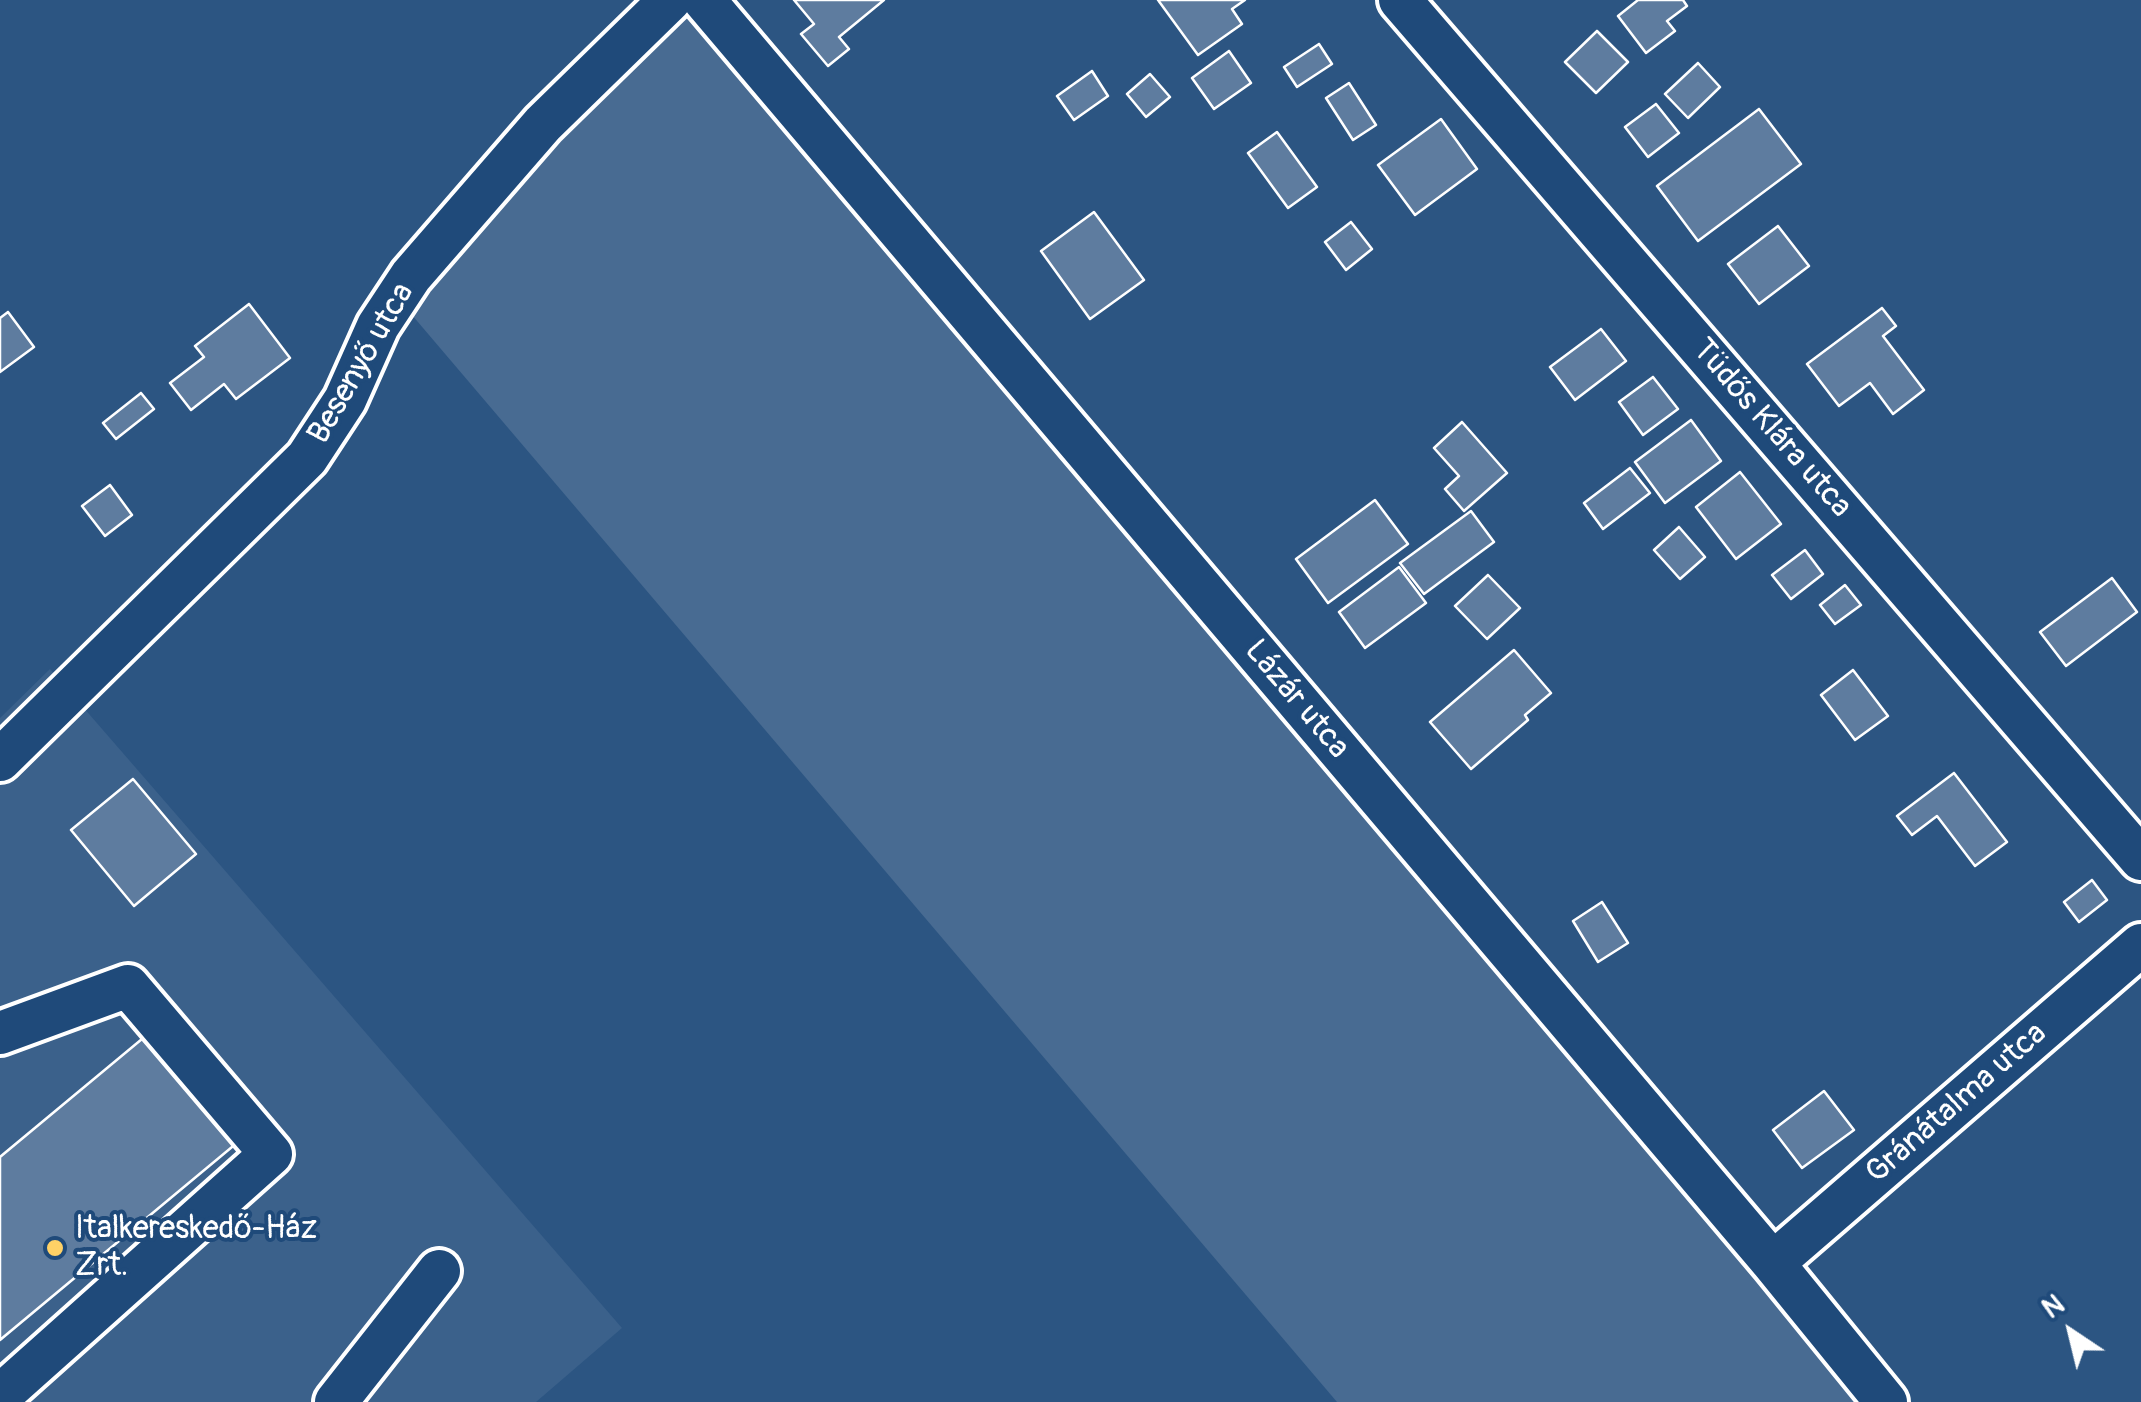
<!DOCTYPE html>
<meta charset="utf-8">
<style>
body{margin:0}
#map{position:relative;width:2141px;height:1402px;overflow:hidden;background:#2c5582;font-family:Pangolin,sans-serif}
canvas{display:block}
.north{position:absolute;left:2021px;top:1282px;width:100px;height:100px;-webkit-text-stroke:8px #1f4a7a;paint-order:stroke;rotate:325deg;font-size:28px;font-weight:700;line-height:40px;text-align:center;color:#fff}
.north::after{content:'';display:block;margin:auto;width:35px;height:45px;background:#fff;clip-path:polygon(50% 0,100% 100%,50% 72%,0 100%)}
</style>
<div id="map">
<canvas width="2141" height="1402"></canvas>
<div class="north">N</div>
</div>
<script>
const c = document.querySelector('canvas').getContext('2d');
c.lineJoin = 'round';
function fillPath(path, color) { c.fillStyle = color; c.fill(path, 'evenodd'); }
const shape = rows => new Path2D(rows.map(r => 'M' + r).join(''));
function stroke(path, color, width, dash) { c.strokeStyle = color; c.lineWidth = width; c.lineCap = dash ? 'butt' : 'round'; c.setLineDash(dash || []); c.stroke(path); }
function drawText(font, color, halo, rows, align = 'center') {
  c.font = font + ' Pangolin,sans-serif'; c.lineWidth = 8; c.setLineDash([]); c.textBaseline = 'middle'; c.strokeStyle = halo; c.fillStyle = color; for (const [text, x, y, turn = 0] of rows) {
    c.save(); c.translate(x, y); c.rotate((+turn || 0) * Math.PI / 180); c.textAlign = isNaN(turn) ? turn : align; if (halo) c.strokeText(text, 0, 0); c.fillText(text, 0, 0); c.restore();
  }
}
const built = shape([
 [50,669,622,1328,536,1402,0,1402,0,718]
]);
const green = shape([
 [695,1,1863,1402,1337,1402,389,288]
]);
const building = shape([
 [794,0,884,0,839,37,849,49,828,66,801,34,814,24,794,0],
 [1158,0,1245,0,1232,9,1242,24,1198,55,1158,0],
 [1638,0,1683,0,1687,6,1667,21,1675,31,1646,53,1618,16,1638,0],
 [1597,31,1628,62,1596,93,1565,62,1597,31],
 [1319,44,1332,64,1297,87,1284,67,1319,44],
 [1229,51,1251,83,1214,109,1192,78,1229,51],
 [1698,63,1720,87,1688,118,1665,94,1698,63],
 [1092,71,1108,96,1074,120,1057,96,1092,71],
 [1150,74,1170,97,1146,117,1127,94,1150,74],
 [1349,83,1376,125,1353,140,1326,98,1349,83],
 [1656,104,1679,133,1648,157,1625,127,1656,104],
 [1759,109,1801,164,1698,241,1657,186,1759,109],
 [1441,119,1477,169,1415,215,1378,165,1441,119],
 [1277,132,1317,187,1288,208,1248,153,1277,132],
 [1094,212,1144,280,1090,319,1041,251,1094,212],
 [1351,222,1372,249,1346,270,1325,242,1351,222],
 [1778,226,1809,266,1759,304,1728,264,1778,226],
 [249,304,290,358,236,399,224,384,191,410,170,383,204,357,195,346,249,304],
 [1882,308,1896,326,1883,336,1924,390,1893,414,1870,383,1839,406,1807,364,1882,308],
 [8,312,34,347,0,372,0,318,8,312],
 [1601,329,1626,361,1575,400,1550,367,1601,329],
 [1653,377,1678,409,1643,435,1619,402,1653,377],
 [141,393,154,409,116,439,103,423,141,393],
 [1691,420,1721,461,1665,503,1635,462,1691,420],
 [1462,422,1507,473,1464,511,1445,489,1459,476,1434,448,1462,422],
 [1630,468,1650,493,1603,529,1584,503,1630,468],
 [1740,472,1781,524,1736,559,1696,507,1740,472],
 [110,485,132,515,105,536,82,506,110,485],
 [1375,500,1408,544,1328,603,1296,559,1375,500],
 [1471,511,1494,542,1424,594,1400,563,1471,511],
 [1679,527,1705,557,1680,579,1654,550,1679,527],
 [1805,550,1823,574,1791,599,1772,575,1805,550],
 [1399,567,1426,603,1365,648,1339,612,1399,567],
 [1488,575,1520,608,1487,639,1455,606,1488,575],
 [2112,578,2137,612,2066,666,2040,632,2112,578],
 [1845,585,1861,605,1835,624,1820,605,1845,585],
 [1514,650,1551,693,1525,715,1528,720,1471,769,1430,722,1514,650],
 [1853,670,1888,716,1855,740,1821,695,1853,670],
 [1954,773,2007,842,1975,866,1937,816,1912,835,1897,816,1954,773],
 [133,779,196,854,134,906,71,830,133,779],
 [2092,880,2107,900,2079,922,2064,902,2092,880],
 [1602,902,1628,943,1598,962,1573,921,1602,902],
 [148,1034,238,1142,0,1340,0,1157,148,1034],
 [1824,1091,1854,1130,1802,1168,1773,1130,1824,1091]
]);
const minor = shape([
 [704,0,1773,1263,1886,1402],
 [1400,0,2141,859],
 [0,760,307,458,345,400,378,326,411,276,543,124,670,0],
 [0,1033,128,986,271,1154,0,1396],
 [1773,1263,2141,945],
 [336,1402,439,1271]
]);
const markers = [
 [55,1248,10,"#ffd166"]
];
const streetNames = [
 ["Besenyő utca",362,364,-60],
 ["Tüdős Klára utca",1771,429,49],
 ["Lázár utca",1296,700,50],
 ["Gránátalma utca",1957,1104,-41]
];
const poiNames = [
 ["Italkereskedő-Ház",75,1230],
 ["Zrt.",75,1267]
];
fillPath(built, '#3b618b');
fillPath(green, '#486b92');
fillPath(building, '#5e7c9f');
stroke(building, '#fff', 2.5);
stroke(minor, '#fff', 50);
stroke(minor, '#1f4a7a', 42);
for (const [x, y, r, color] of markers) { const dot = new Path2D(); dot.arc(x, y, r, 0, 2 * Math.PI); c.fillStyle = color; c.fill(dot); stroke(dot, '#1f4a7a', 4); }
drawText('32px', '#fff', '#1f4a7a', streetNames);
drawText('32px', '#fff', '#1f4a7a', poiNames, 'left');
</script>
